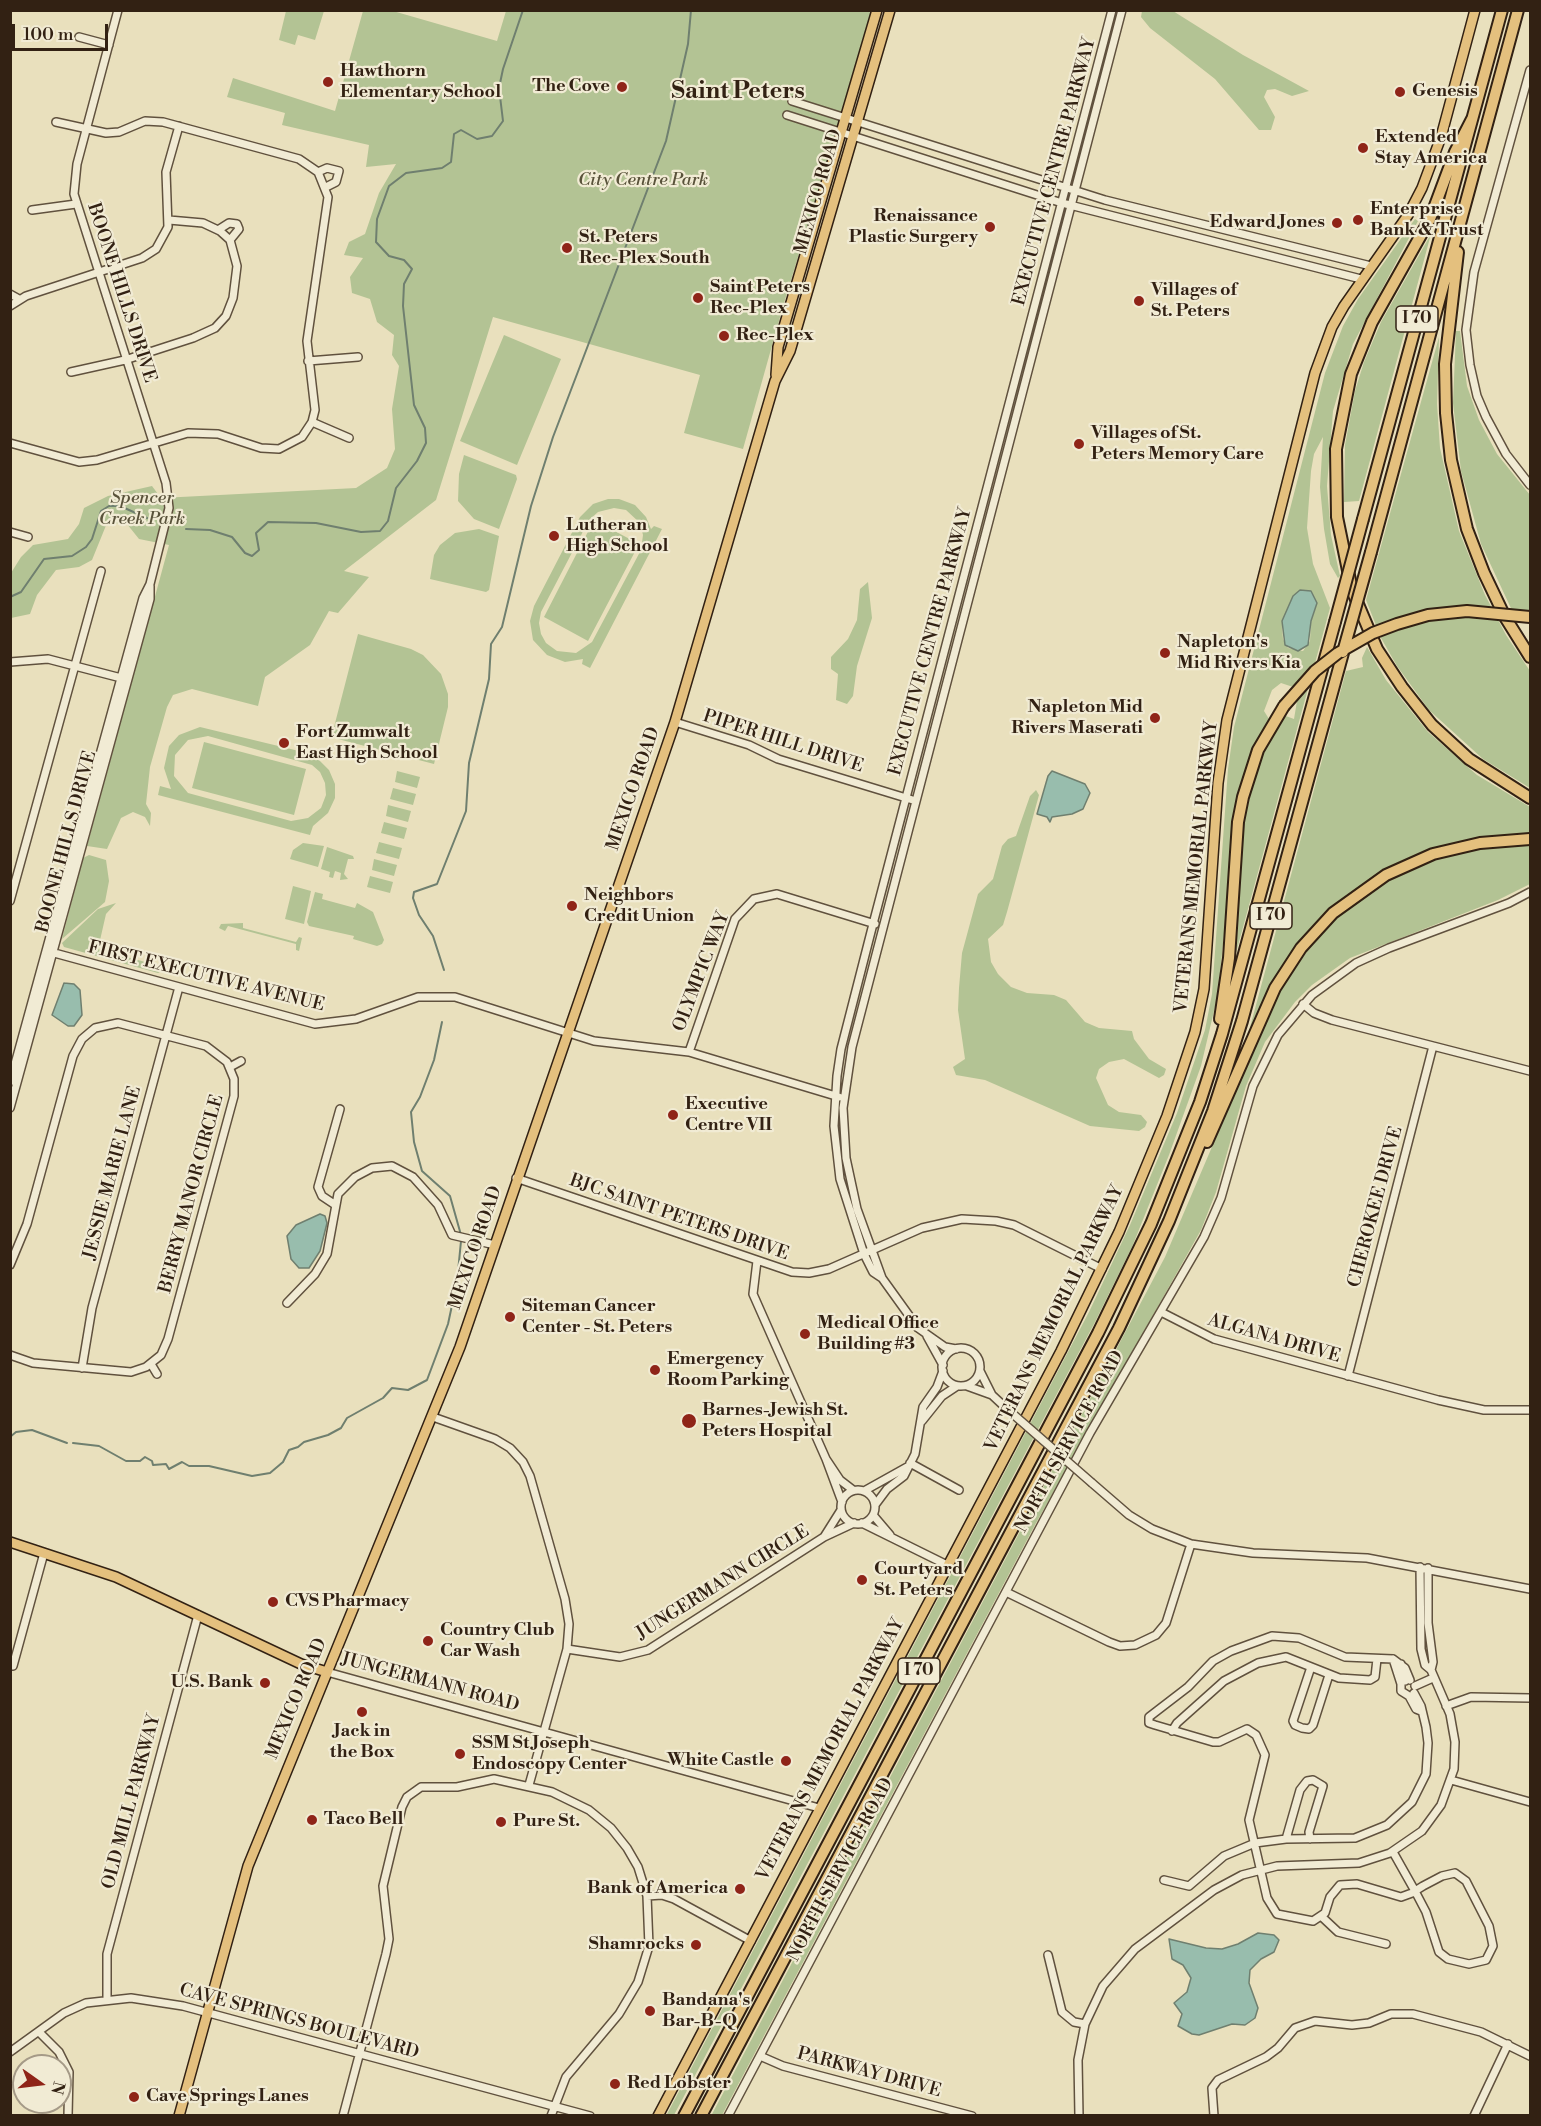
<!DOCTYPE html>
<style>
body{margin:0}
#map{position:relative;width:1541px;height:2126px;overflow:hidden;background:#e9e0bd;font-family:"Libre Bodoni",serif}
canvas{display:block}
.frame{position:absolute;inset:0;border:12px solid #322113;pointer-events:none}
.north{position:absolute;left:12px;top:2054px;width:60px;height:60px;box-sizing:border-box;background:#f1ebd4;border:2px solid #a59a87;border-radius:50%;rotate:104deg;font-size:16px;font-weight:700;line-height:24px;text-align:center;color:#322113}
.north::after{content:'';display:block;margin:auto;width:21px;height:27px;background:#8f2418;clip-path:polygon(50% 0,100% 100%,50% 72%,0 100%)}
.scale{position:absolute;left:12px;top:24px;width:96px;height:27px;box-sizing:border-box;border:3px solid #322113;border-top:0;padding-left:8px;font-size:18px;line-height:21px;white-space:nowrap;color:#322113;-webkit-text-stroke:4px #f1ebd4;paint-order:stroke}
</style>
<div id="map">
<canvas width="1541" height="2126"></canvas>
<div class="frame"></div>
<div class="north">N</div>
<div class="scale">100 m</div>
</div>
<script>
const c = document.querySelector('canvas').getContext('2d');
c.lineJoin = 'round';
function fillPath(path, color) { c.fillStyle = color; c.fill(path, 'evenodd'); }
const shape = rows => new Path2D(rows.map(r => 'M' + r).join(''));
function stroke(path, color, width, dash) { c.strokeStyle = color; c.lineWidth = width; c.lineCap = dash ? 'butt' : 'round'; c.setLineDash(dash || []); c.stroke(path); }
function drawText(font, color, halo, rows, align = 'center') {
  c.font = font + ' "Libre Bodoni",serif'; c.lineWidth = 4.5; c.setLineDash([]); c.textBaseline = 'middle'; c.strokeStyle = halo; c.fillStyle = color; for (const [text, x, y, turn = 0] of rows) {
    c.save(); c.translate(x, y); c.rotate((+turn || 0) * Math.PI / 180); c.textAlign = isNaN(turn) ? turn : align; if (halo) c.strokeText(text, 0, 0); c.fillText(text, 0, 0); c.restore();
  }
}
const green = shape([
 [286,11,324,11,315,40,298,35,295,45,279,40],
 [363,11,393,11,497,41,506,11,873,11,784,303,743,449,684,433,700,375,493,317,436,500,344,571,369,577,338,613,329,611,310,645,265,677,258,706,192,689,173,695,167,707,150,767,146,804,151,813,150,826,145,817,133,812,121,818,107,849,87,846,169,545,139,539,127,524,107,523,92,560,79,567,56,570,37,595,30,614,11,618,11,573,21,557,33,545,68,539,79,524,84,508,108,496,152,486,161,498,356,488,387,468,395,449,392,409,399,366,392,355,394,335,377,322,370,299,352,293,350,277,363,258,344,255,349,242,365,234,379,193,396,164,366,167,369,145,282,125,285,113,227,97,233,78,335,111],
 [1142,11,1173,11,1243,55,1309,91,1292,96,1275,89,1267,90,1264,97,1275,117,1271,130,1259,130,1215,79,1150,28,1141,17],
 [1415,219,1418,221,1353,344,1333,411,1327,486,1331,535,1340,576,1338,578,1330,564,1324,529,1320,487,1323,437,1314,454,1311,471,1307,528,1313,564,1330,608,1233,964,1244,807,1257,762,1283,715,1294,719,1299,689,1281,683,1272,690,1264,711,1269,719,1245,772,1237,802,1218,994,1201,1066,1169,1155,1132,1247,1095,1322,674,2115,666,2116,1089,1312,1130,1225,1177,1113,1205,1030,1212,994,1228,769,1234,727,1325,373,1343,326,1358,299],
 [1317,603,1311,621,1310,641,1303,651,1288,648,1283,639,1282,627,1290,608],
 [1431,234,1359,501,1344,502,1345,445,1355,391,1364,362,1381,322],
 [1456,331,1460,331,1467,386,1479,420,1497,454,1530,495,1530,611,1516,619,1481,544,1461,471,1453,403],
 [504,335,561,359,517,465,460,441],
 [1439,337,1437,404,1440,448,1459,531,1485,595,1506,635,1530,671,1530,788,1483,759,1429,710,1397,666,1381,638,1366,600],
 [464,455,516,475,517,479,499,529,474,519,458,501,459,474],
 [608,499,619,499,635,505,646,517,651,529,654,526,662,529,590,668,582,664,583,659,565,662,547,655,533,640,530,621,534,606,580,517,593,504],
 [614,508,626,510,640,523,643,535,641,550,592,642,576,653,557,651,546,643,541,634,539,623,541,612,589,520,598,512],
 [594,520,639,544,588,641,544,617],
 [479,529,499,536,489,590,486,592,430,579,434,555,440,545,455,533],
 [868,582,872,618,857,666,853,696,847,704,836,700,838,674,831,669,831,657,848,639,857,620,860,589],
 [358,634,411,649,423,655,441,674,448,694,448,707,434,764,338,739,333,731],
 [1367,647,1386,680,1428,732,1477,775,1530,807,1530,835,1395,865,1352,893,1319,922,1246,1042,1346,671,1363,667,1362,658],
 [200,727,303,752,318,759,329,770,335,784,335,798,328,813,313,826,310,835,158,795,160,786,171,789,164,768,169,746,179,735],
 [208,736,312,765,320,772,325,783,326,795,321,808,308,818,291,821,188,793,174,776,175,755,188,740],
 [204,742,306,769,294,815,192,788],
 [397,771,420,777,417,788,395,782],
 [393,788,416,794,413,805,390,799],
 [1036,790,1039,795,1007,912,1003,925,988,939,991,962,998,974,1011,987,1027,993,1054,995,1066,1000,1085,1022,1099,1028,1132,1031,1134,1039,1149,1059,1166,1069,1164,1075,1159,1078,1124,1059,1109,1062,1099,1069,1096,1078,1108,1105,1119,1112,1141,1115,1147,1122,1145,1127,1139,1131,1090,1126,985,1080,956,1075,953,1067,965,1059,958,1010,959,988,962,953,978,894,993,879,1002,846,1008,839,1016,836,1030,796],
 [388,805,411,811,408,822,386,816],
 [384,822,407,828,404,839,381,833],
 [379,842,402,848,399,859,376,853],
 [303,843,324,846,318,867,290,859,293,850],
 [1530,843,1530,884,1498,900,1350,958,1312,985,1295,1002,1265,1042,1246,1086,1216,1192,1201,1230,1036,1523,722,2115,711,2116,1165,1257,1278,992,1320,933,1340,913,1392,877,1438,857,1479,847],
 [327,847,353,856,354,859,348,859,344,874,348,879,340,880,341,873,335,871,333,878,329,877,330,872,321,869],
 [89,855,106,860,109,881,105,902,62,939,83,858],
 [374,859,397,865,394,876,372,870],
 [370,876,393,882,390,893,367,887],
 [293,886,311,891,304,924,285,919],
 [315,892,323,894,322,899,355,908,357,903,373,912,384,940,382,944,377,946,353,939,354,936,309,926,307,922],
 [116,903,106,914,98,949,167,968,158,973,64,947,62,943,98,909],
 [243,923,243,928,296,942,299,937,302,938,299,951,296,950,296,944,228,926,225,931,219,928,221,924]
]);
const water = shape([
 [1300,590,1311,591,1317,603,1311,621,1308,645,1298,651,1285,645,1282,621,1293,596,1300,590],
 [1052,771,1085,784,1090,793,1083,809,1072,814,1052,817,1050,822,1047,817,1037,814,1048,776,1052,771],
 [64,983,74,984,80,990,82,1015,74,1026,68,1026,52,1015,64,983],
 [320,1214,325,1216,327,1223,320,1251,309,1268,299,1268,291,1259,287,1236,296,1225,320,1214],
 [1258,1933,1274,1935,1279,1940,1274,1952,1261,1959,1250,1970,1249,1983,1258,2008,1255,2018,1245,2025,1232,2024,1199,2035,1192,2034,1178,2026,1182,2014,1174,2003,1187,1992,1191,1978,1183,1965,1172,1959,1169,1939,1206,1948,1222,1949,1238,1944,1258,1933]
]);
const stream = shape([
 [186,529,210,530,232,537,245,553,252,556,259,550,256,533,268,522,316,523,361,532,380,531,388,521,396,488,417,461,426,443,425,428,414,405,403,306,404,284,412,269,404,260,389,256,376,242,377,219,389,186,406,173,442,168,451,162,454,134,461,130,477,139,492,136,503,121,499,88,503,69,523,10],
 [10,597,21,592,44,559,72,556,86,547,92,539,101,511,109,506,120,506,147,518],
 [444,970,433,936,419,915,413,898,414,892,437,884,466,811,469,763,489,679,491,644,502,627,531,506,553,437,666,141,688,44,691,10],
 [442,1022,434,1060,420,1097,411,1112,414,1142,422,1171,450,1196,461,1235],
 [10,1437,16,1432,32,1430,67,1443],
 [73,1443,99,1446,126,1461,140,1461,145,1457,152,1461,153,1465,166,1464,169,1469,182,1462,189,1466,209,1466,252,1476,270,1473,283,1462,289,1450,298,1447,304,1442,328,1435,341,1428,347,1418,383,1398,392,1388,408,1390,427,1380,448,1324,457,1282,461,1241]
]);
const minor = shape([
 [79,37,109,45],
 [1530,70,1474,272,1466,330,1470,365,1477,396,1486,417,1506,454,1530,485],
 [792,101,1105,200,1371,266],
 [787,115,1062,203,1361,279],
 [318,172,327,168,339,171,336,182,326,187],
 [32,210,76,204],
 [218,230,229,223,237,224,239,229,230,240],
 [10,294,19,299],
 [10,306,26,296,142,258,156,249,168,227,166,172,179,126],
 [308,361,358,357],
 [71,372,125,360,193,338,215,328,226,316,233,298,237,266,230,240,220,231,203,223,169,220],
 [312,422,349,438],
 [10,443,79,462,97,460,188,433,218,434,261,448,279,449,302,437,312,422,315,410,307,341,328,197,318,172,299,159,163,122,145,121,119,132,106,133,56,122],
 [10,532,28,537],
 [10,662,48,659,125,679],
 [675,722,749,745,778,759,916,801],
 [10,901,101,571],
 [47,951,315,1024,356,1019,418,997,455,997,594,1041,689,1052,839,1097],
 [1303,1004,1314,1013,1332,1020,1530,1071],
 [689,1052,735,919,754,899,777,894,875,924],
 [230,1067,241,1061],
 [10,1082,143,598,150,584,169,508,166,483,74,194,77,164,118,10],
 [10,1108,150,599,150,586],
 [516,1178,792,1272,809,1273,829,1269,922,1228,962,1219,996,1221,1014,1225,1102,1269],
 [334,1204,322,1196,318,1187,340,1109],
 [757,1261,753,1294,826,1459,842,1502],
 [10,1265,27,1224,73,1056,82,1039,95,1028,118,1023,206,1046,227,1062,234,1079,234,1096,168,1339,161,1355,146,1367,131,1372,33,1363,10,1355],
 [882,1278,857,1209,846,1158,843,1108,852,1047,1122,10],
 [287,1303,315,1274,327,1254,338,1194,355,1177,372,1168,392,1166,413,1177,438,1205,452,1235,495,1245],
 [1161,1312,1214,1339,1438,1400,1484,1410,1530,1410],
 [927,1336,943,1365],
 '942 1367a19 19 0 1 1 38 0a19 19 0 1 1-38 0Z',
 [956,1349,945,1347,918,1328,882,1278,873,1272,864,1254,840,1179,834,1126,837,1076,841,1049,873,924,1112,10],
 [151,1364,157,1374],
 [82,1368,92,1308,179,987],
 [980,1371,992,1395,1006,1408],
 [1348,1376,1433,1046],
 [967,1386,992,1395],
 [433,1417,495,1439,510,1448,523,1462,530,1476,565,1599,569,1624,567,1649,529,1785],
 [922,1421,942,1396,957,1386],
 [826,1459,840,1480,853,1490],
 [910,1463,959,1490],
 [1092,1483,1129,1515,1152,1529,1191,1544,1253,1553,1367,1558,1530,1589],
 '841 1507a17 17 0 1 1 34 0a17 17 0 1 1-34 0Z',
 [864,1491,907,1467],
 [875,1505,887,1489,904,1476,915,1454,923,1407,937,1387,943,1371],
 [873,1515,890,1535],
 [862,1523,947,1565],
 [824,1537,841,1510],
 [1428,1568,1428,1623,1433,1662,1431,1670],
 [1006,1592,1109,1642,1120,1646,1135,1645,1156,1635,1166,1623,1191,1544],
 [567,1649,620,1657,648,1650,824,1537,854,1523],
 [1393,1659,1401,1684,1401,1691,1409,1696],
 [1401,1664,1405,1681],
 [13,1666,44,1553],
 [1311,1667,1293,1721,1295,1725,1302,1728,1309,1729,1313,1725,1329,1675],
 [327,1672,819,1808],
 [1415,1686,1433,1678],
 [1409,1696,1416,1709,1421,1711],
 [1446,1706,1471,1697,1530,1698],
 [1172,1731,1177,1723,1224,1681,1258,1663,1286,1657,1339,1678,1370,1680,1375,1677,1377,1659],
 [1451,1780,1530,1802],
 [1286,1839,1300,1790,1307,1781,1313,1780,1323,1786,1309,1832,1310,1839],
 [1393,1852,1415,1891,1426,1912,1439,1952,1448,1959,1469,1964,1486,1960,1493,1946,1489,1926,1466,1881,1455,1873,1442,1876,1423,1886,1415,1891,1412,1893,1401,1897,1357,1884,1340,1885,1330,1897,1325,1913,1313,1921,1277,1914,1267,1898,1249,1820,1265,1755,1256,1735,1247,1729,1219,1742,1213,1742,1155,1725,1149,1723,1149,1717,1188,1687,1213,1661,1231,1651,1272,1636,1299,1638,1345,1657,1393,1659,1405,1668,1410,1680],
 [1164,1880,1189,1886,1224,1856,1255,1843,1286,1839,1355,1838,1387,1825,1412,1802,1426,1774,1428,1743,1426,1727,1421,1706,1414,1693],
 [647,1896,662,1895,674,1899,751,1941],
 [1321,1916,1338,1932,1386,1944],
 [1048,1955,1062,2012,1074,2022,1085,2024],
 [107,1999,107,1954,198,1615],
 [39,2032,59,2052,69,2072,68,2116],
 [10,2052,64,2013,86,2003,131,1998,183,2006,590,2116],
 [760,2056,783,2066,972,2116],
 [343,2116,386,1954,389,1939,383,1886,402,1807,407,1797,421,1787,457,1787,494,1779,552,1792,589,1810,611,1828,627,1848,638,1867,647,1896,649,1946,638,1982,619,2014,566,2077,551,2116],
 [728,2116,1090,1433,1204,1237,1221,1198,1253,1086,1278,1035,1312,995,1356,963,1389,948,1509,903,1530,892],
 [1079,2116,1078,2060,1085,2024,1103,1986,1135,1949,1214,1890,1242,1875,1277,1866,1359,1863,1390,1853,1422,1831,1441,1805,1454,1769,1455,1742,1450,1714,1431,1670,1425,1665,1421,1649,1420,1567],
 [1214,2116,1212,2088,1218,2080,1266,2057,1278,2048,1295,2028,1315,2021,1352,2025,1369,2023,1391,2014,1413,2014,1481,2032,1530,2056],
 [1474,2116,1508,2044]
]);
const major = shape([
 [776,375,778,347,877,10],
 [10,1542,116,1577,301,1664,327,1672],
 [179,2116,248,1866,460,1347,675,722,775,381,790,351,890,10],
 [658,2116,1061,1351,1119,1232,1167,1116,1195,1032,1204,989,1218,783,1227,720,1315,373,1332,327,1344,306,1408,215,1422,188,1441,137,1475,10]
]);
const highway = shape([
 [1472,119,1455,152,1430,219,1372,322,1351,374,1336,449,1337,517,1352,590,1377,649,1402,687,1432,725,1469,759,1530,798],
 [1458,252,1445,364,1446,413,1451,460,1467,529,1484,573,1505,617,1530,657],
 [1363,519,1502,10],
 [1371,552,1518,10],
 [1220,1019,1229,958,1238,822,1243,797,1258,750,1284,706],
 [1207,1142,1275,988,1301,948,1333,913,1386,875,1433,854,1480,843,1530,839],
 [684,2116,1098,1333,1151,1224,1200,1102,1222,1034,1335,622],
 [701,2116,1119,1328,1169,1221,1213,1111,1242,1021,1343,653]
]);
const minorBridge = shape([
 [1006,1408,1092,1483]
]);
const highwayBridge = shape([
 [1335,622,1363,519],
 [1343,652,1371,552],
 [1284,706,1315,671,1338,653,1373,633,1397,624,1428,615,1467,611,1530,617]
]);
const markers = [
 [328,82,6,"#8f2418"],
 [622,87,6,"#8f2418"],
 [1400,92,6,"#8f2418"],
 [1363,148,6,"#8f2418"],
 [1358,220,6,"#8f2418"],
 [1337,223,6,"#8f2418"],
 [990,227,6,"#8f2418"],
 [567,248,6,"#8f2418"],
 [698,298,6,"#8f2418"],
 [1139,301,6,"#8f2418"],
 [724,336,6,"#8f2418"],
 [1079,444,6,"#8f2418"],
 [554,536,6,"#8f2418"],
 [1165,653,6,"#8f2418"],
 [1155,718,6,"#8f2418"],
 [284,743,6,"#8f2418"],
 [572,906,6,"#8f2418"],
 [673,1115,6,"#8f2418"],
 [510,1317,6,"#8f2418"],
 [805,1334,6,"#8f2418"],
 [655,1370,6,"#8f2418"],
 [689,1421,8,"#8f2418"],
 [862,1580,6,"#8f2418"],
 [273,1602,6,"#8f2418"],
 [428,1641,6,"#8f2418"],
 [265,1683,6,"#8f2418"],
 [362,1712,6,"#8f2418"],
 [460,1754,6,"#8f2418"],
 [786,1761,6,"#8f2418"],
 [312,1820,6,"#8f2418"],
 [501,1822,6,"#8f2418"],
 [740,1889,6,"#8f2418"],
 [696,1945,6,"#8f2418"],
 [650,2011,6,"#8f2418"],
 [615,2084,6,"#8f2418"],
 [134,2097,6,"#8f2418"]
];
const shields = [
 [1417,319,42],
 [1271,916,42],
 [919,1671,42]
];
const shieldNames = [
 ["I 70",1417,319],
 ["I 70",1271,916],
 ["I 70",919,1671]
];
const poiNames = [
 ["Hawthorn",340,72],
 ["Elementary School",340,93],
 ["The Cove",610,87,"right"],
 ["Genesis",1412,92],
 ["Extended",1375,138],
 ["Stay America",1375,159],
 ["Enterprise",1370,210],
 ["Bank & Trust",1370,231],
 ["Renaissance",978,217,"right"],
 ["Plastic Surgery",978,238,"right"],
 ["Edward Jones",1325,223,"right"],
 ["St. Peters",579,238],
 ["Rec-Plex South",579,259],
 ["Saint Peters",710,288],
 ["Rec-Plex",710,309],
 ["Villages of",1151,291],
 ["St. Peters",1151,312],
 ["Rec-Plex",736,336],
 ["Villages of St.",1091,434],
 ["Peters Memory Care",1091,455],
 ["Lutheran",566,526],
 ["High School",566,547],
 ["Napleton's",1177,643],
 ["Mid Rivers Kia",1177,664],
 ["Napleton Mid",1143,708,"right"],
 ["Rivers Maserati",1143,729,"right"],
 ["Fort Zumwalt",296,733],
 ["East High School",296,754],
 ["Neighbors",584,896],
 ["Credit Union",584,917],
 ["Executive",685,1105],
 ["Centre VII",685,1126],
 ["Siteman Cancer",522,1307],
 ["Center - St. Peters",522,1328],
 ["Medical Office",817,1324],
 ["Building #3",817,1345],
 ["Emergency",667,1360],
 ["Room Parking",667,1381],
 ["Barnes-Jewish St.",702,1411],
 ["Peters Hospital",702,1432],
 ["Courtyard",874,1570],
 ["St. Peters",874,1591],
 ["CVS Pharmacy",285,1602],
 ["Country Club",440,1631],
 ["Car Wash",440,1652],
 ["U.S. Bank",253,1683,"right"],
 ["Jack in",362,1732,"center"],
 ["the Box",362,1753,"center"],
 ["SSM St Joseph",472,1744],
 ["Endoscopy Center",472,1765],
 ["White Castle",774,1761,"right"],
 ["Taco Bell",324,1820],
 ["Pure St.",513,1822],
 ["Bank of America",728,1889,"right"],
 ["Shamrocks",684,1945,"right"],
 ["Bandana's",662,2001],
 ["Bar-B-Q",662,2022],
 ["Red Lobster",627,2084],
 ["Cave Springs Lanes",146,2097]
];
const streetNames = [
 ["EXECUTIVE CENTRE PARKWAY",1055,172,-75],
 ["MEXICO ROAD",819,192,-74],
 ["BOONE HILLS DRIVE",121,293,72],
 ["EXECUTIVE CENTRE PARKWAY",931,642,-75],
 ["PIPER HILL DRIVE",783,742,18],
 ["MEXICO ROAD",634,789,-71],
 ["BOONE HILLS DRIVE",67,842,-75],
 ["VETERANS MEMORIAL PARKWAY",1197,867,-84],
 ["OLYMPIC WAY",702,972,-69],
 ["FIRST EXECUTIVE AVENUE",206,977,14],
 ["JESSIE MARIE LANE",113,1173,-75],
 ["BERRY MANOR CIRCLE",192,1194,-75],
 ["CHEROKEE DRIVE",1376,1207,-75],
 ["BJC SAINT PETERS DRIVE",679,1218,19],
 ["MEXICO ROAD",476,1248,-71],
 ["VETERANS MEMORIAL PARKWAY",1055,1319,-64],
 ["ALGANA DRIVE",1274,1339,16],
 ["NORTH SERVICE ROAD",1070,1442,-61],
 ["JUNGERMANN CIRCLE",723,1583,-32],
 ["JUNGERMANN ROAD",430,1683,15],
 ["MEXICO ROAD",297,1699,-67],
 ["VETERANS MEMORIAL PARKWAY",831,1750,-62],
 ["OLD MILL PARKWAY",132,1802,-75],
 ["NORTH SERVICE ROAD",841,1870,-62],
 ["CAVE SPRINGS BOULEVARD",299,2022,15],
 ["PARKWAY DRIVE",869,2073,15]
];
const parkNames = [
 ["City Centre Park",643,181],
 ["Spencer",142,499],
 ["Creek Park",142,520]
];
const districtNames = [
 ["Saint Peters",738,92]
];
fillPath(green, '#b3c394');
fillPath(water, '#98bdad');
stroke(water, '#6f7f6f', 1.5);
stroke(stream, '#6f7f6f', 2);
stroke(minor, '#60513e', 10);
stroke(major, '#322113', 12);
stroke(highway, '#322113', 14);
stroke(minor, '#f1ebd4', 7);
stroke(major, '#e4c07e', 9);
stroke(highway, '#e4c07e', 10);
stroke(minorBridge, '#60513e', 10, []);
stroke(highwayBridge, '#322113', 14, []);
stroke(minorBridge, '#f1ebd4', 7);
stroke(highwayBridge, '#e4c07e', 10);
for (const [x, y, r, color] of markers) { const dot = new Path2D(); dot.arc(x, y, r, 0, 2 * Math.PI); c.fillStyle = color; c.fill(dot); stroke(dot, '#f1ebd4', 2); }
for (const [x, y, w] of shields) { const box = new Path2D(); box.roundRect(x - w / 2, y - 13, w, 26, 4.5); c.fillStyle = '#f1ebd4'; c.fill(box); stroke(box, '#322113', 1.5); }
drawText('bold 16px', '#322113', null, shieldNames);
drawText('bold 18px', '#322113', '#f1ebd4', poiNames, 'left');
drawText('18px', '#322113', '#f1ebd4', streetNames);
drawText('italic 18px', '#59523a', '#f1ebd4', parkNames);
drawText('bold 24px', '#322113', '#f1ebd4', districtNames);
</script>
